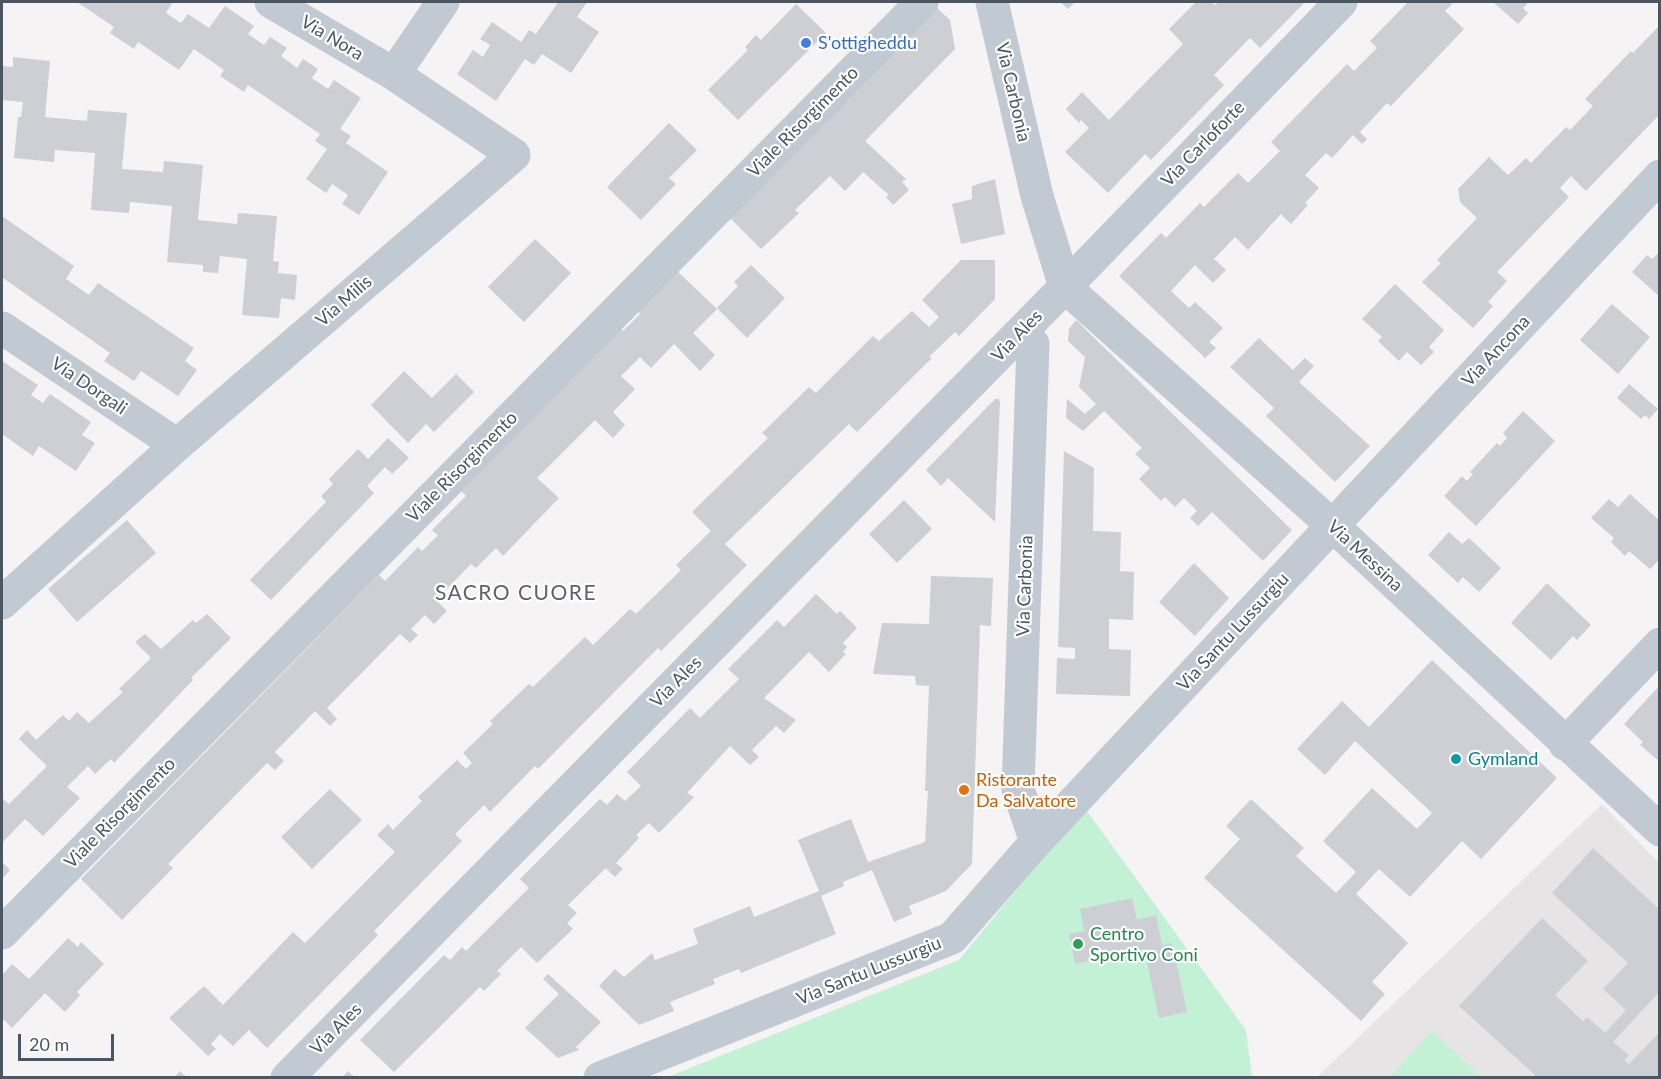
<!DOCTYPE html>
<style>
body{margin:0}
#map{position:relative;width:1661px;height:1079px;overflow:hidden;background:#f5f3f3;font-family:Lato,sans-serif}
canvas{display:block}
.frame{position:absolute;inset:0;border:3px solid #4a5661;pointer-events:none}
.scale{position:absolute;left:18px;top:1034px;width:96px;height:27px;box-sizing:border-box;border:3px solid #4a5661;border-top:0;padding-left:8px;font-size:18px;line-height:21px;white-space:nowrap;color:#4a5661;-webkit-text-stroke:4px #fff;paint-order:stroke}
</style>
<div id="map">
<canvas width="1661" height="1079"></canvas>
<div class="frame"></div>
<div class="scale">20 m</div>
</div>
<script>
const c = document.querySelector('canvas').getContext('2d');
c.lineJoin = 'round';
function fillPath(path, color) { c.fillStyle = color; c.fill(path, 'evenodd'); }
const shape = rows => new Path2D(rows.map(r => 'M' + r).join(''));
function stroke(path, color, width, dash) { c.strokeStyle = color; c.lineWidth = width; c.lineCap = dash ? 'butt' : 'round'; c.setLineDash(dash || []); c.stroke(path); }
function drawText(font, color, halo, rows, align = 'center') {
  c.font = font + ' Lato,sans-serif'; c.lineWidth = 4.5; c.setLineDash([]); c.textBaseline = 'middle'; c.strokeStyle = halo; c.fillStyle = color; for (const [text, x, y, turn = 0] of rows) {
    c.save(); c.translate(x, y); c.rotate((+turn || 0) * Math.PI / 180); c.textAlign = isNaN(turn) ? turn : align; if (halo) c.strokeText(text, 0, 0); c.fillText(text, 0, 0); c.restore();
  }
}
const education = shape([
 [1602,804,1659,863,1659,1077,1316,1078]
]);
const green = shape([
 [1084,807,1246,1030,1252,1077,665,1078,959,960],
 [1432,1031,1481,1077,1390,1077]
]);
const building = shape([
 [77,2,170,2,172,3,166,13,181,23,188,14,209,28,225,6,254,26,248,34,264,45,270,37,287,48,281,56,297,68,303,59,318,69,312,78,328,89,334,80,361,98,340,129,351,136,346,143,388,172,359,215,342,204,348,195,332,184,326,193,306,179,327,149,315,141,320,134,248,85,244,92,220,76,224,70,194,49,179,70,138,42,134,49,110,33,114,27],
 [554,2,587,2,577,17,599,32,571,73,542,54,534,65,525,59,496,101,457,74,473,50,483,57,490,45,480,39,492,22,521,42,529,30,536,34,557,4],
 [1060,2,1075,2,1068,9],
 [1196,2,1211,2,1215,5,1219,2,1305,2,1260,48,1250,38,1214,75,1224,85,1151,160,1145,154,1108,193,1065,152,1089,128,1081,120,1079,123,1066,109,1082,92,1109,120,1183,44,1169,29],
 [1408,2,1454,2,1445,11,1464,29,1391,106,1387,103,1360,132,1367,139,1362,144,1353,135,1332,158,1326,153,1305,175,1319,188,1305,203,1308,205,1291,224,1281,214,1248,250,1235,237,1214,259,1226,270,1213,283,1195,265,1171,291,1189,308,1195,302,1223,328,1209,342,1216,348,1205,358,1119,276,1161,233,1166,238,1200,203,1204,207,1238,173,1248,183,1280,151,1271,142,1347,64,1354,71,1377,48,1370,41],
 [1493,2,1529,2,1523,8,1528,13,1518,24],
 [796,4,826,33,738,120,708,90,748,50,745,47,756,35,761,40],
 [934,5,950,20,955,49,865,141,906,179,902,182,909,190,893,205,886,197,889,195,863,172,845,191,830,176,795,210,799,213,761,249,728,216],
 [1660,25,1660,114,1586,191,1571,176,1560,188,1569,197,1497,272,1507,281,1488,302,1493,306,1473,328,1422,282,1441,263,1437,260,1477,218,1460,202,1458,189,1489,157,1508,175,1526,158,1531,163,1566,127,1570,130,1593,106,1585,99,1631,51,1633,53],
 [13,57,50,61,45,117,87,121,88,110,127,113,122,169,163,172,164,161,203,165,198,220,237,224,238,213,277,216,273,261,279,262,278,273,297,275,295,300,281,298,279,318,242,315,247,259,220,256,218,273,203,272,203,265,167,262,172,206,130,202,129,213,91,210,95,153,55,150,54,162,14,158,18,117,21,117,23,102,2,100,2,66,13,67],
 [669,123,697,150,669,178,676,184,641,220,607,187],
 [995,179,1005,234,961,244,952,204,972,199,972,186],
 [2,216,74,266,66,279,89,295,98,283,194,348,185,361,197,370,178,396,141,371,134,381,104,361,110,353,3,278,2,280],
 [535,239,571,273,524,322,488,287],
 [1660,251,1660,297,1632,272,1647,255,1652,259],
 [961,260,995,260,995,299,959,336,955,332,929,357,932,358,857,432,849,424,725,544,747,565,661,651,658,648,538,769,535,766,490,812,484,805,455,834,462,841,374,931,378,935,267,1048,249,1030,233,1046,220,1034,211,1044,216,1049,208,1056,169,1018,204,986,223,1005,293,932,305,943,395,852,377,835,388,824,393,830,422,801,418,797,457,760,466,769,472,763,463,753,493,724,490,721,529,684,533,687,585,637,593,645,630,609,636,614,681,570,676,565,711,531,692,512,768,438,762,433,809,387,816,393,873,336,879,341,912,311,929,327,939,317,922,300],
 [751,265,785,298,747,338,717,308,738,286,734,282],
 [676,270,717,309,693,333,715,355,700,371,674,344,651,368,640,357,621,376,635,389,613,412,625,425,613,438,595,420,537,478,559,498,503,556,496,548,476,568,471,564,436,600,447,611,434,624,425,615,411,629,418,635,410,643,400,634,327,708,337,719,330,726,315,711,275,752,284,761,275,770,267,763,168,864,173,868,122,920,81,879,379,575,385,581,418,547,422,551,438,535,432,530,466,496,460,490,620,328,623,331,640,314,637,310],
 [1395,284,1444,330,1429,347,1434,352,1421,365,1407,352,1399,361,1378,341,1382,337,1362,319],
 [1612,304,1650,337,1618,374,1580,340],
 [1076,320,1292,530,1263,561,1212,512,1198,526,1190,518,1197,511,1184,498,1175,507,1165,497,1161,501,1139,479,1150,468,1135,454,1142,448,1104,411,1083,431,1066,418,1067,399,1085,414,1096,404,1079,387,1085,357,1068,341,1069,329],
 [1259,338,1293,370,1305,358,1314,366,1299,382,1370,446,1335,482,1266,416,1274,408,1230,367],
 [2,361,38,385,31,395,43,403,50,394,91,422,82,435,95,443,76,471,39,446,33,456,2,434],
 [404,371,432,398,456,374,474,392,434,432,426,424,408,443,371,405],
 [1629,384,1658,409,1649,419,1645,415,1641,419,1617,398],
 [995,399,999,399,1000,402,995,522,948,478,941,486,926,470],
 [1523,411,1555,441,1476,526,1444,496,1462,476,1467,481,1473,474,1470,472,1497,443,1500,446,1507,438,1503,433],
 [388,438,409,458,392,474,385,467,367,486,374,493,271,600,250,580,326,502,321,496,333,484,329,479,358,449,368,459],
 [1064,451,1094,468,1093,531,1121,532,1120,571,1134,572,1133,620,1109,619,1109,649,1131,650,1130,696,1056,694,1057,658,1075,659,1075,648,1058,647],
 [1630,494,1660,521,1660,559,1650,569,1629,551,1625,556,1611,542,1614,538,1591,518,1609,499,1618,507],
 [904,500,932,529,897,563,869,534],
 [127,520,156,553,77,622,48,589],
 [1449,532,1462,544,1469,538,1501,568,1479,592,1463,577,1458,583,1428,555],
 [1194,563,1229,598,1195,636,1159,602],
 [931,576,993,578,991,626,980,625,972,864,946,891,909,906,912,914,894,922,872,870,843,882,844,886,821,896,836,934,741,973,739,969,713,979,715,984,670,1002,674,1011,639,1025,599,986,615,969,624,977,652,953,655,960,698,944,693,929,750,906,754,917,819,891,798,840,851,819,868,862,925,842,928,791,925,791,929,686,916,685,915,676,873,674,882,623,929,624],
 [1547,583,1591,625,1577,640,1573,636,1551,660,1511,623],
 [816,594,837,614,840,611,857,628,843,643,847,647,843,652,846,654,829,672,809,652,764,698,796,720,784,733,776,726,752,750,759,757,750,765,730,746,687,793,694,797,659,833,649,823,636,835,639,838,616,863,623,869,615,877,606,868,568,905,577,913,567,923,573,929,537,963,521,947,497,971,501,974,484,991,480,987,394,1072,360,1040,444,955,450,960,462,947,466,951,529,888,520,879,600,799,607,805,617,794,625,801,641,786,627,772,690,708,700,718,739,679,728,669,777,620,784,627],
 [207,614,231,638,191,678,193,680,114,763,111,759,95,774,88,766,67,787,80,798,43,836,25,819,2,843,2,798,9,804,47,766,19,739,27,730,36,740,63,715,69,721,77,712,89,723,123,692,119,689,151,658,135,642,145,634,161,649,193,620,196,623],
 [1432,660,1557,778,1481,859,1462,841,1410,897,1379,869,1356,894,1408,943,1372,982,1385,994,1361,1021,1204,878,1240,839,1226,826,1251,799,1304,848,1296,856,1336,893,1356,872,1323,841,1372,788,1417,829,1432,813,1355,741,1325,775,1297,749,1342,701,1369,727],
 [1660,685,1660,762,1640,745,1643,742,1624,724],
 [330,789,362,820,312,869,281,837],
 [1593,848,1660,910,1660,991,1613,1042,1629,1055,1624,1060,1629,1064,1660,1032,1660,1078,1532,1078,1535,1075,1459,1006,1542,918,1588,961,1555,995,1583,1021,1587,1017,1605,1033,1626,1010,1603,989,1628,963,1552,893],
 [2,862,10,870,2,879],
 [1132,898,1137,920,1156,915,1162,945,1172,943,1187,1012,1159,1018,1144,949,1075,964,1069,934,1084,931,1080,909],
 [68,938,78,947,81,942,104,964,77,992,80,995,65,1012,45,993,12,1028,2,1018,2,975,12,964,29,979],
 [548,974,601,1022,576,1047,579,1050,558,1058,525,1028,559,994,543,979],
 [180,1071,187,1078,174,1078],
 [348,1071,355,1078,342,1078]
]);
const minor = shape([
 [992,2,1037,196,1065,287],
 [394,74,443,2],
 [1065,287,1333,526,1660,830],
 [2,328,177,445],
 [1022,331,1033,344,1018,789,1036,842],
 [2,603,177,445,514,155,394,74,271,2],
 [1565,744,1660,644],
 [2,933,922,2],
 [287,1078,1065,287,1341,2],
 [600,1078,952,938,1036,842,1660,176]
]);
const markers = [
 [806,43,6,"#3f7fe0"],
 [1456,759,6,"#0f9aa8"],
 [964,790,6,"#e8710a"],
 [1078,944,6,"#2e9e5b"]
];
const streetNames = [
 ["Via Nora",332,38,31],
 ["Via Carbonia",1013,92,77],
 ["Viale Risorgimento",803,122,-45],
 ["Via Carloforte",1203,144,-46],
 ["Via Milis",344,301,-41],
 ["Via Ales",1017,336,-46],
 ["Via Ancona",1496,351,-47],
 ["Via Dorgali",89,386,34],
 ["Viale Risorgimento",462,467,-45],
 ["Via Messina",1365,556,43],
 ["Via Carbonia",1025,586,-88],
 ["Via Santu Lussurgiu",1233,632,-47],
 ["Via Ales",676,682,-45],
 ["Viale Risorgimento",120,813,-45],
 ["Via Santu Lussurgiu",869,971,-22],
 ["Via Ales",336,1029,-45]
];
const shopNames = [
 ["S'ottigheddu",818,43]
];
const cultureNames = [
 ["Gymland",1468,759]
];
const foodNames = [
 ["Ristorante",976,780],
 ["Da Salvatore",976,801]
];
const leisureNames = [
 ["Centro",1090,934],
 ["Sportivo Coni",1090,955]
];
const quarterNames = [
 ["SACRO CUORE",516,593]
];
fillPath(education, '#e6e4e5');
fillPath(green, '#c3f1d5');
fillPath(building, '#cdcfd5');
stroke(minor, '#c1cad2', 33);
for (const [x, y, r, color] of markers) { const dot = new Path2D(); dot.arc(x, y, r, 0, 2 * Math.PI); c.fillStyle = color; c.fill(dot); stroke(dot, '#fff', 2); }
drawText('18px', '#4a5661', '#fff', streetNames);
drawText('18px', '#366cbe', '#fff', shopNames, 'left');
drawText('18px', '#0d838f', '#fff', cultureNames, 'left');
drawText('18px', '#c56008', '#fff', foodNames, 'left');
drawText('18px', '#27864d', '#fff', leisureNames, 'left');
c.letterSpacing = '1.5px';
drawText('21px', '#5f6368', '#fff', quarterNames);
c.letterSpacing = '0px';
</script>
